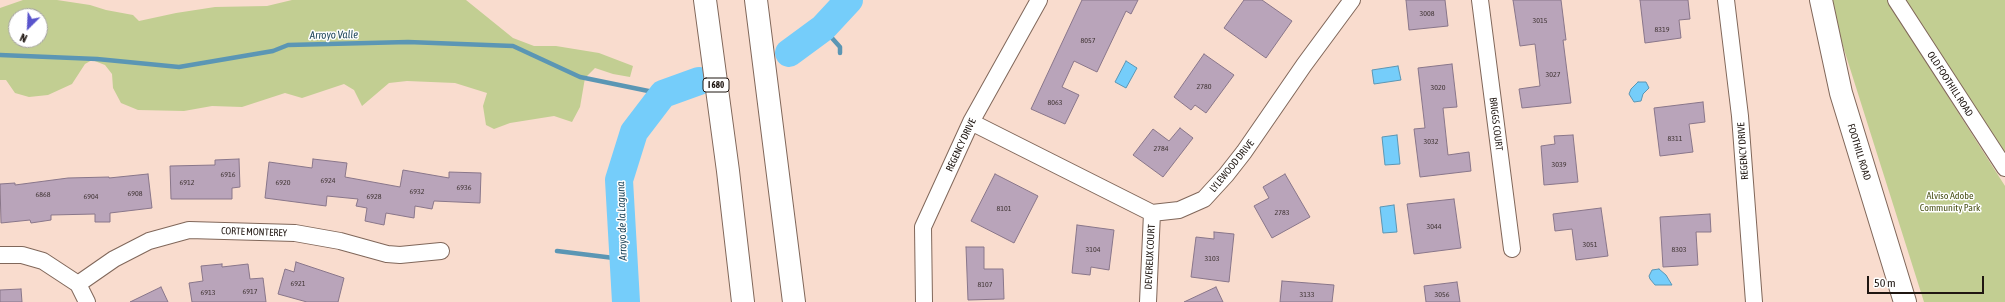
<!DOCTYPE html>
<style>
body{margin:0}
#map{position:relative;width:2005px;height:302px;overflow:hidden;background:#f9dcce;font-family:"Asap Condensed",sans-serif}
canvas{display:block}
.north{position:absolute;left:8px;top:8px;width:40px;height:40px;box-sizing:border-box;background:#fff;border:1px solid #a5a2a0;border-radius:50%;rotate:204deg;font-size:11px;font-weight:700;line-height:16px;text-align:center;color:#1f1611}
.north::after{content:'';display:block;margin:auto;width:14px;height:18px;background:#5954cc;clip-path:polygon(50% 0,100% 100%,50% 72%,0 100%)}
.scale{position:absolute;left:1867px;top:276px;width:117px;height:18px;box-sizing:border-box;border:2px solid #1f1611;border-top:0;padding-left:5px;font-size:12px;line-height:14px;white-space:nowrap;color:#1f1611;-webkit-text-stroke:3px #fff;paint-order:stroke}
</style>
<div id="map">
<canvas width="2005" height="302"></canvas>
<div class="north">N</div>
<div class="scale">50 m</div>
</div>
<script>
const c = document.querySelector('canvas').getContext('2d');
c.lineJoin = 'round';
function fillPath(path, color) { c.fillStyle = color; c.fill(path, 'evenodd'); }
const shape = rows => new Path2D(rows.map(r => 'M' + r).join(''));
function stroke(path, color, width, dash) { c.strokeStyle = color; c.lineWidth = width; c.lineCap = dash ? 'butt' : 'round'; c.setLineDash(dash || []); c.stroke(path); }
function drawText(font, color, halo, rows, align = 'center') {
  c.font = font + ' "Asap Condensed",sans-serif'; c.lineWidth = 3; c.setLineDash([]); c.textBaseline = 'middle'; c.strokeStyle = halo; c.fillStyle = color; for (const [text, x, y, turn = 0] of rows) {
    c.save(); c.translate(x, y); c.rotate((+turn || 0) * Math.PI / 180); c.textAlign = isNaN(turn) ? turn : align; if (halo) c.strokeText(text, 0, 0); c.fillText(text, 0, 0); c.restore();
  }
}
const green = shape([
 [23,0,57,0,90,5,106,10,133,15,139,21,176,13,215,7,267,6,292,0,466,0,513,38,534,46,556,46,599,53,633,66,630,77,613,74,595,68,585,78,580,107,572,122,554,116,510,123,494,129,486,125,483,106,487,93,455,83,407,81,389,83,362,106,354,90,344,84,302,98,285,93,242,107,212,106,184,111,138,110,121,103,113,88,112,74,105,65,92,60,85,64,72,84,48,95,29,97,15,93,6,80,0,80,0,8],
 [16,16,40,16,40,40,16,40],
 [1831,0,1890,0,1935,76,2005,186,2005,302,1924,302,1835,21],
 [1906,0,2005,0,2005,153,1913,13]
]);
const water = shape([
 [1126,61,1137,68,1126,88,1115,82,1126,61],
 [1398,66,1401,80,1374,84,1372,70,1398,66],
 [1638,82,1646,82,1649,88,1643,94,1641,101,1634,102,1629,94,1631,89,1638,82],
 [1397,135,1400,164,1385,165,1382,137,1397,135],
 [1394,205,1397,232,1383,233,1380,207,1394,205],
 [1659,269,1666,275,1672,285,1655,285,1650,279,1649,276,1652,270,1659,269]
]);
const stream = shape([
 [823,28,840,47,840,53],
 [0,55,97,59,179,67,273,51,288,45,408,42,513,46,580,77,663,94],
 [557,251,622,259]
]);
const river = shape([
 [789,53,823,28,849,0],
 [626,302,619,180,634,132,663,94,699,81]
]);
const building = shape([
 [1082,0,1138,0,1131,14,1126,11,1097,72,1074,61,1062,87,1079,95,1065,124,1031,109,1082,0],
 [1244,0,1262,0,1292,21,1266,58,1224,28,1244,0],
 [1406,0,1445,0,1448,26,1409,30,1406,0],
 [1513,0,1561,0,1566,40,1563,40,1571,103,1522,108,1519,89,1540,86,1535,44,1520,46,1513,0],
 [1640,0,1688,0,1690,19,1679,20,1681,38,1645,43,1640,0],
 [1204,54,1234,75,1206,113,1195,105,1191,110,1174,97,1204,54],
 [1452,64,1457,107,1443,108,1448,155,1469,152,1471,171,1420,177,1414,129,1425,128,1418,68,1452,64],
 [1703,102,1705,122,1689,124,1693,152,1660,156,1654,108,1703,102],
 [1180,128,1193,138,1163,177,1133,155,1153,129,1169,141,1180,128],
 [1573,135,1578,182,1544,185,1541,146,1555,144,1554,136,1573,135],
 [239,159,240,187,232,188,232,199,171,199,170,166,215,165,215,160,239,159],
 [313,159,347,163,345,177,400,187,403,170,449,178,449,172,481,173,480,203,434,201,432,209,415,206,414,218,386,213,384,225,365,221,367,208,356,206,358,199,327,196,326,206,265,198,269,162,312,168,313,159],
 [148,174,152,208,110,213,110,222,95,222,95,214,51,215,51,220,31,223,30,220,1,223,0,184,15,183,15,185,68,178,109,177,109,178,148,174],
 [995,174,1038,196,1014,243,971,221,995,174],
 [1285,174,1310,217,1272,238,1254,206,1269,198,1263,187,1285,174],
 [1454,199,1461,248,1414,254,1407,204,1454,199],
 [1601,208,1608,256,1576,260,1572,229,1555,231,1553,214,1601,208],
 [1710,214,1711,232,1696,232,1698,265,1663,267,1660,217,1710,214],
 [1077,225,1114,230,1109,270,1091,267,1090,275,1072,273,1077,225],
 [1214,232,1234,234,1229,282,1191,277,1196,237,1214,239,1214,232],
 [966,247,984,247,984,269,1003,269,1004,299,968,300,966,247],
 [296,262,344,278,338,302,307,302,278,294,285,269,294,272,296,262],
 [222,264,222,267,248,264,250,279,263,278,266,302,192,302,189,283,203,281,201,266,222,264],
 [1282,281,1334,285,1332,302,1280,302,1282,281],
 [1457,282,1460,302,1426,302,1424,286,1457,282],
 [161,287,168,302,130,302,161,287],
 [1216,287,1223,302,1184,302,1216,287],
 [21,289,22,302,0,302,0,290,21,289]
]);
const minor = shape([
 [1480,0,1512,249],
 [1726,0,1740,116,1754,302],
 [1896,0,2005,168],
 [971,122,1152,213,1179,210,1204,199,1226,175,1244,152,1304,65,1352,0],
 [0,255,22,255,43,261,78,284,87,302],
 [78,284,114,259,149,241,189,230,295,233,340,241,387,254,400,255,441,251],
 [924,302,923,227,971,122,1039,0],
 [1148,302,1152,213]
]);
const secondary = shape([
 [1821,0,1841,93,1905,302]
]);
const motorway = shape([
 [705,0,728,171,743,302],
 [756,0,794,302]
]);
const numberNames = [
 ["3008",1427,13],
 ["3015",1540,20],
 ["8319",1662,29],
 ["8057",1088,40],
 ["3027",1553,74],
 ["2780",1204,86],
 ["3020",1438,87],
 ["8063",1055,102],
 ["8311",1675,138],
 ["3032",1431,141],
 ["2784",1161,148],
 ["3039",1559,164],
 ["6916",228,174],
 ["6924",328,180],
 ["6912",187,182],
 ["6920",283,182],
 ["6936",464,187],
 ["6932",417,191],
 ["6908",135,193],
 ["6868",43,194],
 ["6904",91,196],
 ["6928",374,196],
 ["8101",1004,208],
 ["2783",1282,212],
 ["3044",1434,226],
 ["3051",1590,244],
 ["3104",1093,249],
 ["8303",1679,249],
 ["3103",1212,258],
 ["6921",298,283],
 ["8107",985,284],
 ["6917",250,291],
 ["6913",208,292],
 ["3133",1307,294],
 ["3056",1442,294]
];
const shields = [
 [716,85,26]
];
const shieldNames = [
 ["I 680",716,85]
];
const streetNames = [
 ["OLD FOOTHILL ROAD",1950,84,57],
 ["BRIGGS COURT",1496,124,83],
 ["REGENCY DRIVE",961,145,-65],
 ["REGENCY DRIVE",1743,151,-94],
 ["FOOTHILL ROAD",1859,152,73],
 ["LYLEWOOD DRIVE",1232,166,-51],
 ["CORTE MONTEREY",254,232,2],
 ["DEVEREUX COURT",1150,257,-87]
];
const parkNames = [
 ["Alviso Adobe",1950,196],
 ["Community Park",1950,208]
];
const waterNames = [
 ["Arroyo Valle",334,35,-1],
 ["Arroyo de la Laguna",622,221,-92]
];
fillPath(green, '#c2ce92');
fillPath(water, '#75cdfa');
stroke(water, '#5b96b4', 1);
stroke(stream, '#5b96b4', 4.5);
stroke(river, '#75cdfa', 28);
fillPath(building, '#b9a4ba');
stroke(building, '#89768a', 1);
stroke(minor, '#80675a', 18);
stroke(secondary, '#80675a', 24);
stroke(motorway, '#80675a', 24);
stroke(minor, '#fff', 16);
stroke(secondary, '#fff', 22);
stroke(motorway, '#fff', 22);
drawText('8px', '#463a3b', null, numberNames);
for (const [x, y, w] of shields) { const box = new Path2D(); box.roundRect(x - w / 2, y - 7, w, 14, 3); c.fillStyle = '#fff'; c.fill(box); stroke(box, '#1f1611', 1); }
drawText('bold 9px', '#1f1611', null, shieldNames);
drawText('10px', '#1f1611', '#fff', streetNames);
drawText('10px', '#495116', '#fff', parkNames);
drawText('italic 11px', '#23495d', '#fff', waterNames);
</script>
